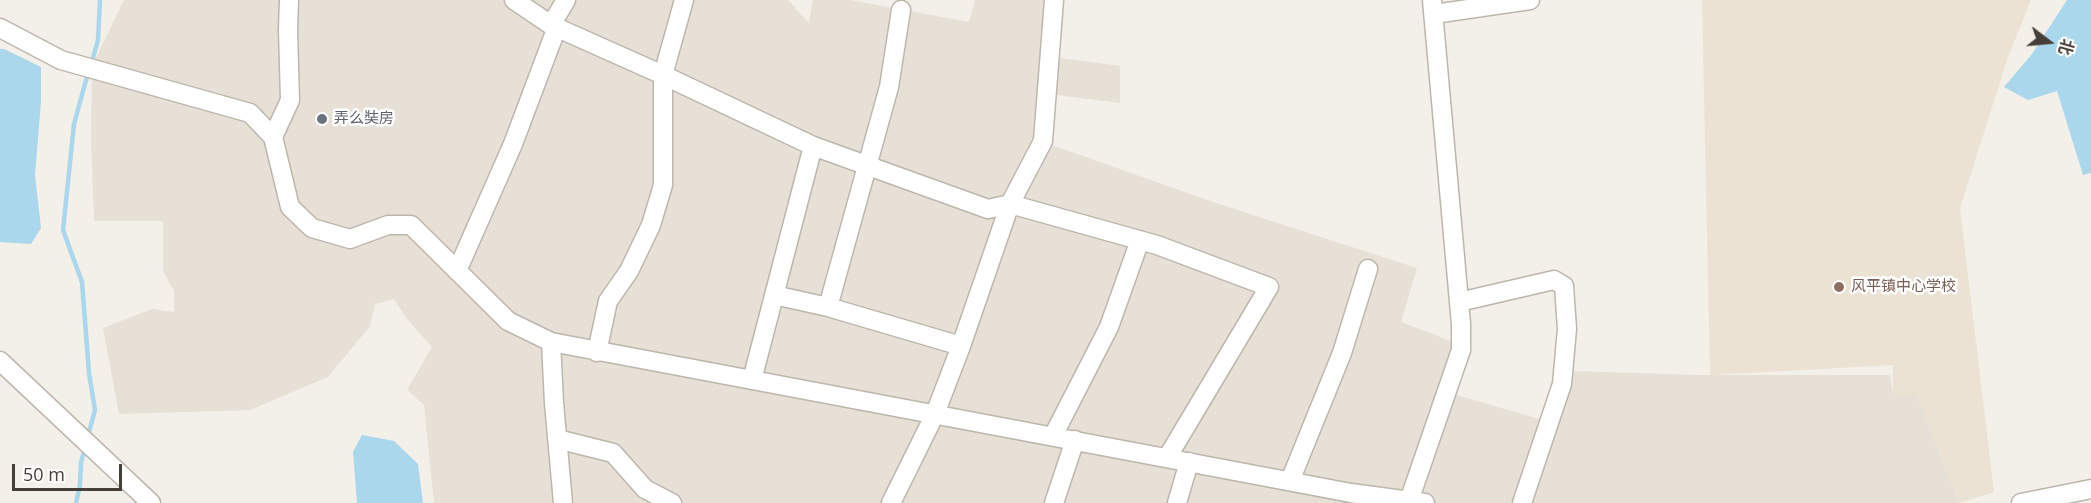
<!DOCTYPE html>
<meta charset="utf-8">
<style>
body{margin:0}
#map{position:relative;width:2091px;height:503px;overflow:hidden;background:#f3efe9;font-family:"Open Sans","Noto Sans SC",sans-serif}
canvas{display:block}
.north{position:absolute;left:2019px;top:12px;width:60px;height:60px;-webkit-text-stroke:4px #fff;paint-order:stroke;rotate:106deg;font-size:16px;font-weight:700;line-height:24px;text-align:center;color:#463f38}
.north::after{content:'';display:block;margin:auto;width:21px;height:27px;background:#463f38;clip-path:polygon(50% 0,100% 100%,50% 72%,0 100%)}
.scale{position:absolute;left:12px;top:464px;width:110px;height:27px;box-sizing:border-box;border:3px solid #463f38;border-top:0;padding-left:8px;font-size:18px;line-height:21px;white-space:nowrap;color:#463f38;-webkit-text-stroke:4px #fff;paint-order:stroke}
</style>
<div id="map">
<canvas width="2091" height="503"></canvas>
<div class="north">北</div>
<div class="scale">50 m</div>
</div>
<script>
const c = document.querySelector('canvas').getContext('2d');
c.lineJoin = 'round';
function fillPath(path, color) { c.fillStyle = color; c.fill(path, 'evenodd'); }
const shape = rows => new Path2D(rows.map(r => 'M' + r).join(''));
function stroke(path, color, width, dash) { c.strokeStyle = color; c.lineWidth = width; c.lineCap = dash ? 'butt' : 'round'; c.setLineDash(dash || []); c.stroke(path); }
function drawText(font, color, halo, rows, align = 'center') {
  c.font = font + ' "Open Sans","Noto Sans SC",sans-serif'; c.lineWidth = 5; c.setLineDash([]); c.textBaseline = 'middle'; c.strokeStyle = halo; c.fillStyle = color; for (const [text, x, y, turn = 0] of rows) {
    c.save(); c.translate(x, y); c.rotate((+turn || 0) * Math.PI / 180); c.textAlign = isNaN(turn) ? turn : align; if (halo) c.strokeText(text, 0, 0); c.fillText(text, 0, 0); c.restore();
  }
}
const residential = shape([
 [124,0,788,0,809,23,813,0,850,0,969,22,975,0,1054,0,1053,57,1120,66,1120,103,1048,94,1049,144,1216,203,1417,268,1401,322,1456,343,1457,395,1553,423,1571,371,1700,375,1890,375,1893,394,1917,394,1959,503,434,503,424,405,407,390,432,347,407,319,394,299,375,304,370,326,328,377,250,410,119,414,103,328,152,309,174,312,174,291,163,271,163,221,94,221,91,139,92,66]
]);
const education = shape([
 [1702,0,2031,0,2008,57,1960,208,1994,492,1959,503,1917,394,1893,394,1893,365,1710,375]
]);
const water = shape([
 [2067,0,2091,0,2091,173,2083,175,2057,91,2028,100,2004,87,2032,54],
 [0,49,4,49,41,67,41,101,35,175,41,228,31,244,0,242],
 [362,435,394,441,418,464,423,503,357,503,353,452]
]);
const stream = shape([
 [91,65,98,40,100,0],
 [88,436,95,410,89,373,82,282,63,230,74,124,88,73],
 [76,503,80,485,81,463,85,447]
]);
const minor = shape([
 [514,0,551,25,663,75,813,146,988,209,1010,204,1157,245,1269,287,1167,458],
 [1434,14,1530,0],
 [551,25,566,0],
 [0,28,61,60,250,113,273,137,290,207,312,228,350,239,388,225,411,225,508,321,551,342,1351,493,1425,503],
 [273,137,290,100,288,30,289,0],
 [457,271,513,144,557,27],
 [774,295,828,307,961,346],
 [1459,302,1554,280,1564,286,1567,329,1562,384,1522,503],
 [828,307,889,87,901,10],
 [551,342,554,403,563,503],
 [597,352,608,301,629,271,651,225,663,185,663,75,684,0],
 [0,361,151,503],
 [752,380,813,146],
 [1053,436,1109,327,1140,240],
 [557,439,613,453,645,489,672,503],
 [1290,481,1342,353,1368,269],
 [1409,501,1461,350,1461,324,1432,0],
 [891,503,935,414,961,346,1010,204,1043,141,1054,0],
 [1054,503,1075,440],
 [1177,503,1189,462],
 [2021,503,2091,489]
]);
const markers = [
 [322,119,6,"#6b7280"],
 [1839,287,6,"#8d6e63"]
];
const worshipNames = [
 ["弄么奘房",334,119]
];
const educationNames = [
 ["风平镇中心学校",1851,287]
];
fillPath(residential, '#e7e0d7');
fillPath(education, '#ebe2d4');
fillPath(water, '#aad7eb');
stroke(stream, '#aad7eb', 4.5);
stroke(minor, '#beb6ac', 21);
stroke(minor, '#fff', 18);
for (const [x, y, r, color] of markers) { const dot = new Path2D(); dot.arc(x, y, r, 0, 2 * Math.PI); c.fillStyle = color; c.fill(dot); stroke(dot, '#fff', 2); }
drawText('15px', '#5b616d', '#fff', worshipNames, 'left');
drawText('15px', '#785e54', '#fff', educationNames, 'left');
</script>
